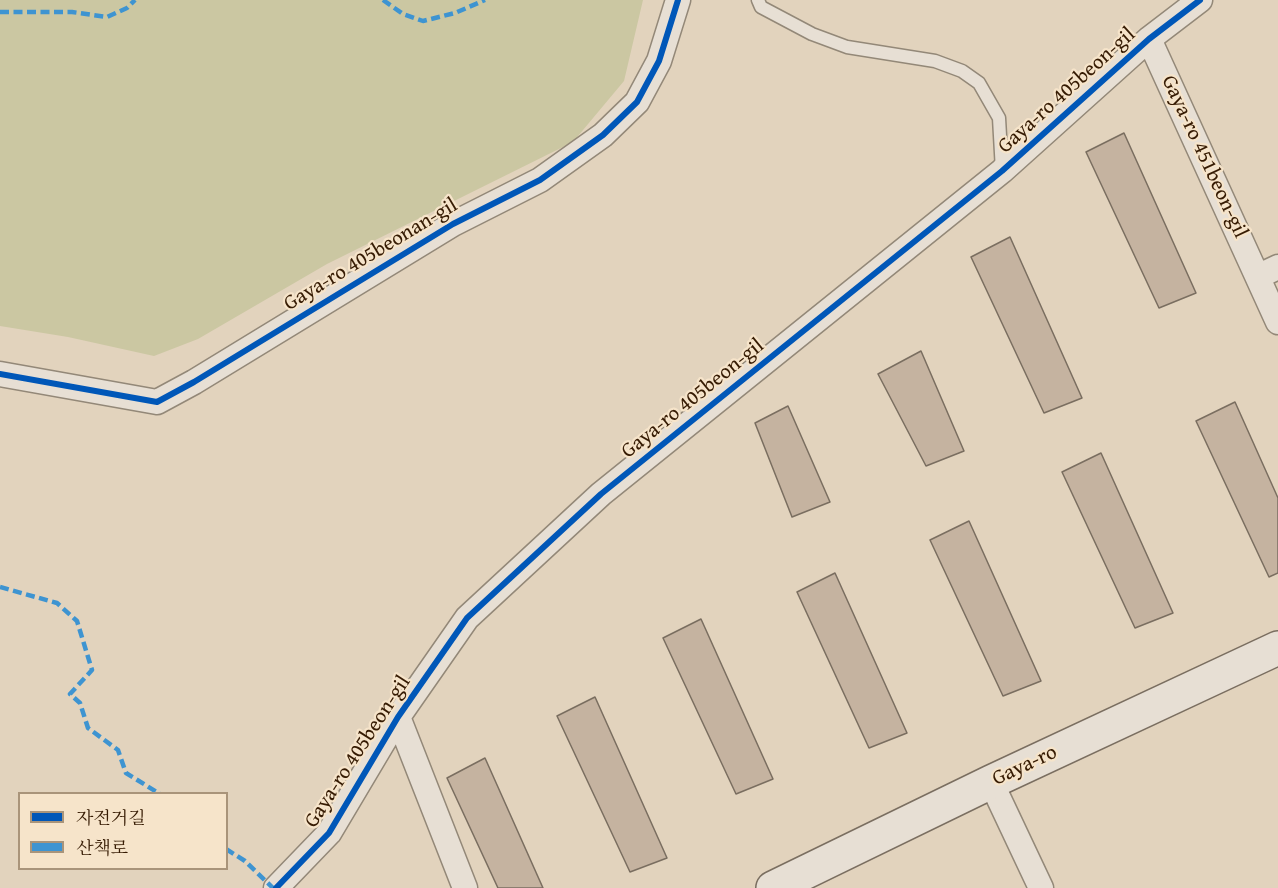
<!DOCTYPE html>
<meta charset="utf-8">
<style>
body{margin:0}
#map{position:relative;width:1278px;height:888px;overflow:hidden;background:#e2d3bd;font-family:"Gentium Book Plus","Noto Serif KR",serif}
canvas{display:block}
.legend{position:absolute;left:18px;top:792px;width:210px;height:78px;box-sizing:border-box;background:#f6e4ca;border:2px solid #a9947a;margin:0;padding:8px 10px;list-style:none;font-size:18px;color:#361b03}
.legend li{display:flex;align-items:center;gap:12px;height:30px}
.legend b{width:30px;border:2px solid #a9947a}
</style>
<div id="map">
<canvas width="1278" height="888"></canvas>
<ul class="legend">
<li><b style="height:8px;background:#0057b8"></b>자전거길</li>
<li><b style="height:8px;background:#3e94d1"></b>산책로</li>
</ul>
</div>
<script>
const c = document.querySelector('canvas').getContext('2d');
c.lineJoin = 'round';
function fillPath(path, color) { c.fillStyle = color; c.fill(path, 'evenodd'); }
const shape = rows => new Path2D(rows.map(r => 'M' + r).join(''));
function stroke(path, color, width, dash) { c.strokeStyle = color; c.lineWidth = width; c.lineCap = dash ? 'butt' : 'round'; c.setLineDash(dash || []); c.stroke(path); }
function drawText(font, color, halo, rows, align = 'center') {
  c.font = font + ' "Gentium Book Plus",serif'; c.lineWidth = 4.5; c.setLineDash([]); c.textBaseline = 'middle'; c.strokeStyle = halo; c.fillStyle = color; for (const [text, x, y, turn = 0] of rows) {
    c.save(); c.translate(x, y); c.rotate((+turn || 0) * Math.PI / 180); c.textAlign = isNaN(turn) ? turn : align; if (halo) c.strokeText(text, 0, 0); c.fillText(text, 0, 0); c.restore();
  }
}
const green = shape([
 [0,0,643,0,624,81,573,142,327,264,198,339,154,356,68,337,0,326]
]);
const building = shape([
 [1124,133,1196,293,1159,308,1086,152,1124,133],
 [1010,237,1082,398,1044,413,971,257,1010,237],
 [921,351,964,451,926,466,878,374,921,351],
 [1235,402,1278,498,1278,573,1269,577,1196,421,1235,402],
 [788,406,830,502,792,517,755,423,788,406],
 [1101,453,1173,613,1135,628,1062,472,1101,453],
 [969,521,1041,681,1003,696,930,540,969,521],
 [835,573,907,733,869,748,797,592,835,573],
 [701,619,773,779,736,794,663,638,701,619],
 [595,697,667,858,630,872,557,716,595,697],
 [485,758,543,888,498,888,447,778,485,758]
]);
const lane = shape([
 [758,0,761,7,812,34,847,47,935,61,962,71,979,83,999,118,1002,171]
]);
const street = shape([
 [1149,39,1278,322],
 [1259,276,1278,267],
 [0,374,157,402,194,382,453,224,540,180,603,135,637,102,659,61,678,0],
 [398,717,465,888],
 [991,782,1041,888],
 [276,888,329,833,398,717,467,618,601,494,1002,171,1149,39,1200,0]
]);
const secondary = shape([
 [773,888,991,782,1278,648]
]);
const quiet = shape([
 [383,0,403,14,423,21,455,13,485,0],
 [0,12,72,12,107,17,127,8,135,0],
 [0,587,57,603,77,621,92,670,70,694,80,703,88,728,118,750,126,773,160,794],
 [226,849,245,861,273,888]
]);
const cycleway = shape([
 [0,374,157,402,194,382,453,224,540,180,603,135,637,102,659,61,678,0],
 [276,888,329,833,398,717,467,618,601,494,1002,171,1149,39,1200,0]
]);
const streetNames = [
 ["Gaya-ro 405beon-gil",1067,91,-42],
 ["Gaya-ro 451beon-gil",1204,157,65],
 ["Gaya-ro 405beonan-gil",371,255,-31],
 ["Gaya-ro 405beon-gil",693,399,-39],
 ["Gaya-ro 405beon-gil",358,752,-57],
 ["Gaya-ro",1025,766,-25]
];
fillPath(green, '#cbc7a2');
fillPath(building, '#c5b3a0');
stroke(building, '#7a6e60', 1.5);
stroke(lane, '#938878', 15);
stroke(street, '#938878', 27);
stroke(secondary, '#7a6e60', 36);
stroke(lane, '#e7dfd4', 12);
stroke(street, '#e7dfd4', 24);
stroke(secondary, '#e7dfd4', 33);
stroke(quiet, '#3e94d1', 4.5, [9, 4.5]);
stroke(cycleway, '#0057b8', 6);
drawText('21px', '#361b03', '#f6e4ca', streetNames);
</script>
